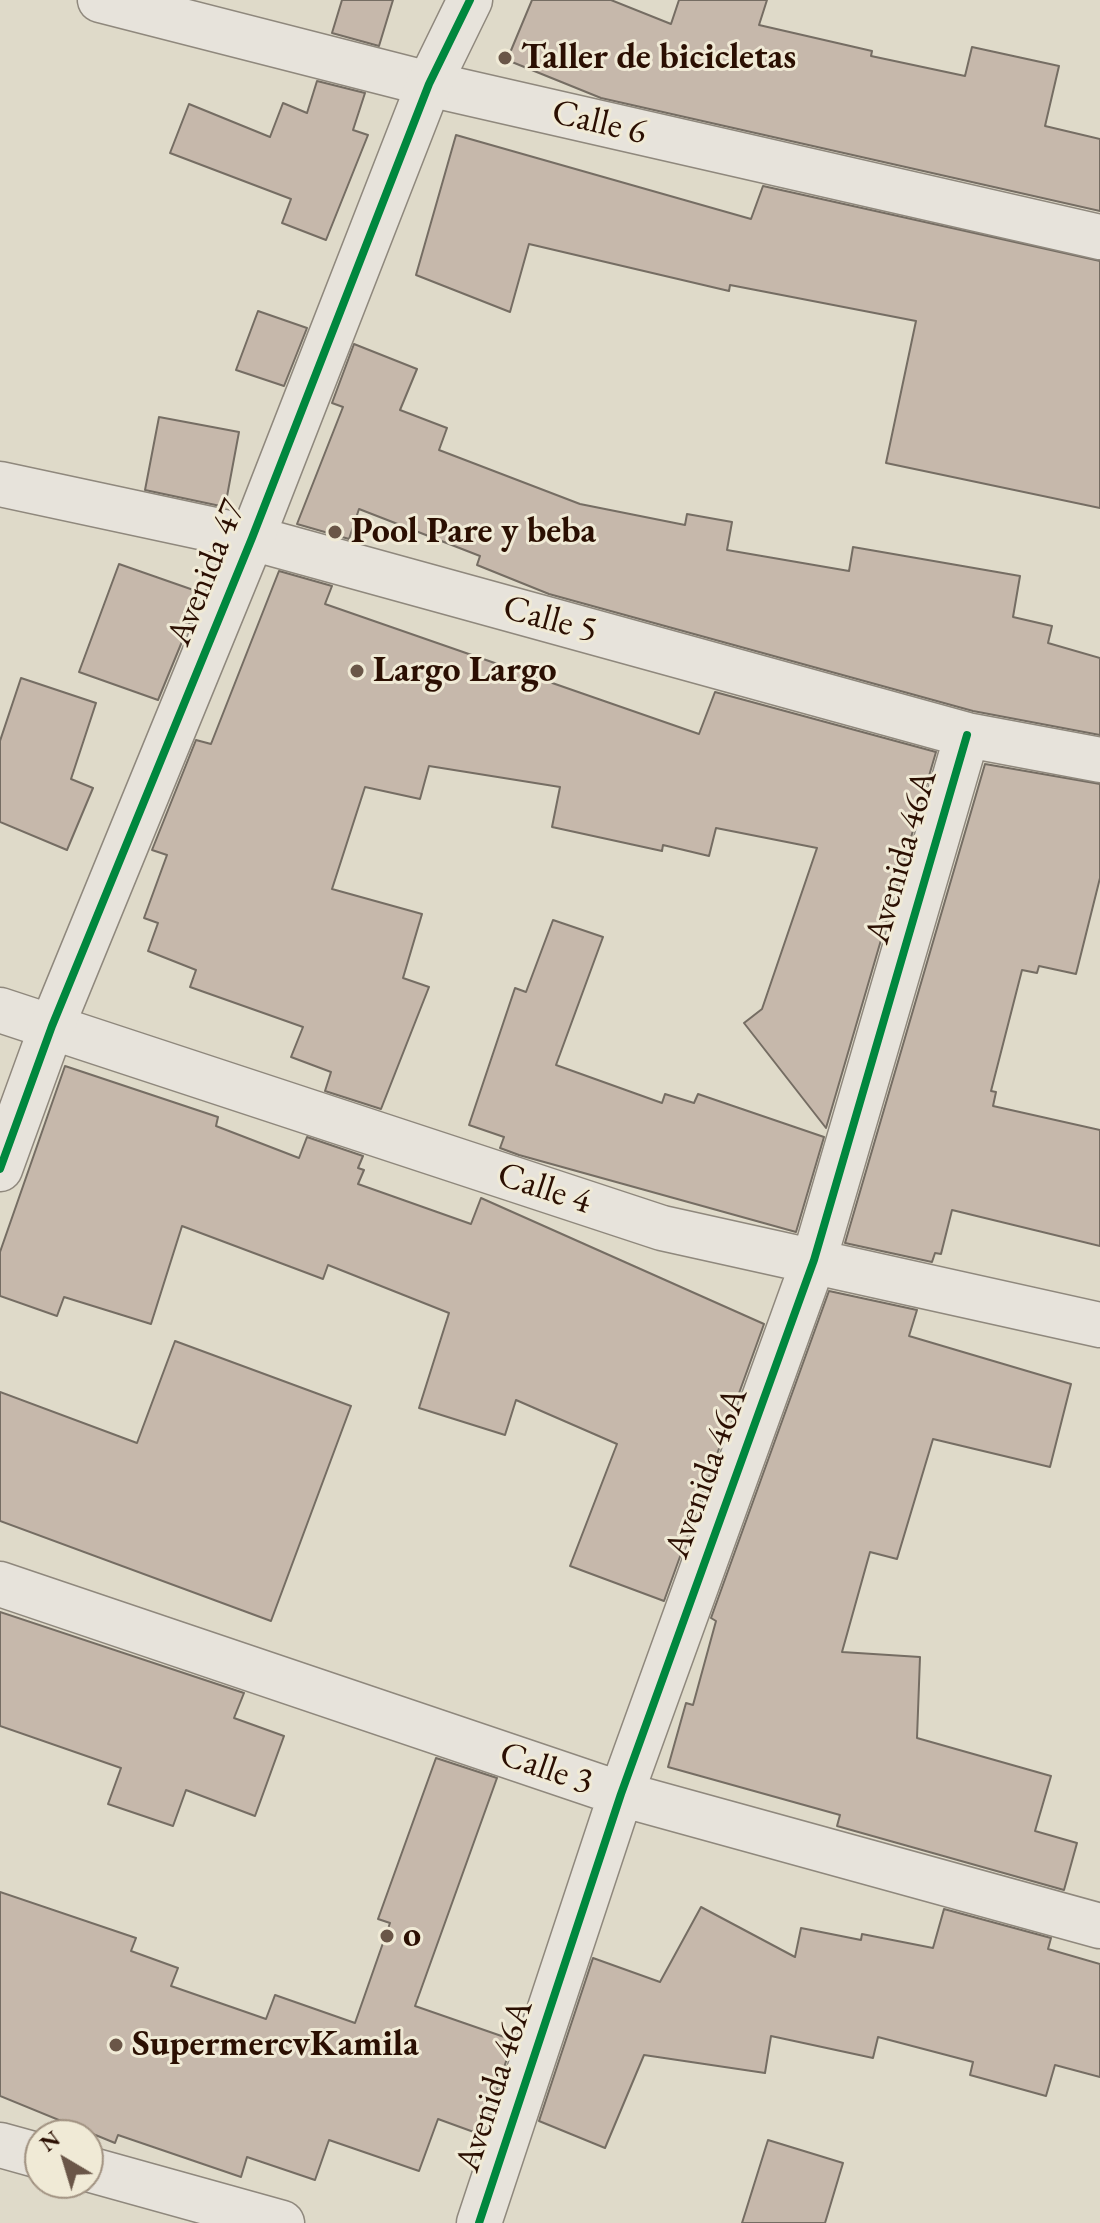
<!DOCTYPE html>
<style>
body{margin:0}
#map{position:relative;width:1100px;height:2223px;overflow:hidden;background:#dfdac9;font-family:"EB Garamond",serif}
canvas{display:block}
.north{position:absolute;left:24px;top:2119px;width:80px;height:80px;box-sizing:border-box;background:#f0ead6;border:2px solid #a19281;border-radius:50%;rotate:322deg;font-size:22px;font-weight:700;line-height:32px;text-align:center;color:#2b0f02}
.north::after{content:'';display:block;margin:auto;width:28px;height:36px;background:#6a5648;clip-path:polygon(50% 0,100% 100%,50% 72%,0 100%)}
</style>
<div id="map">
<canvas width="1100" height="2223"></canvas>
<div class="north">N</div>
</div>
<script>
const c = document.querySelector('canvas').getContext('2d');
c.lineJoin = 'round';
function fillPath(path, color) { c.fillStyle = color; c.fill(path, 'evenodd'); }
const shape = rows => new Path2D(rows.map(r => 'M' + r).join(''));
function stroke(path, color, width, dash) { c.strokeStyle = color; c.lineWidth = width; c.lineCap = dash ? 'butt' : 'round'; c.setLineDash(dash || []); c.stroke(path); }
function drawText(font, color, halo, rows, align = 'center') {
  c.font = font + ' "EB Garamond",serif'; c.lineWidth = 6; c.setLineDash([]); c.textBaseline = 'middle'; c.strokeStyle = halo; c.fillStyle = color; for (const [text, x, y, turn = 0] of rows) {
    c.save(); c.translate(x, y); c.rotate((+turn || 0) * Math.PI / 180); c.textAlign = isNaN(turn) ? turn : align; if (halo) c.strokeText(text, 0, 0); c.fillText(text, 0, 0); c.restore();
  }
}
const building = shape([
 [342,0,393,0,379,46,332,33,342,0],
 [532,0,611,0,671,24,679,0,767,0,759,25,872,51,871,56,965,76,972,47,1059,66,1045,126,1100,139,1100,211,601,98,507,60,532,0],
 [317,81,365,93,353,130,368,135,326,240,282,223,291,199,170,153,189,104,270,137,283,103,307,113,317,81],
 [456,135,751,219,763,186,1100,261,1100,508,886,463,916,321,730,285,729,291,529,244,510,312,416,275,456,135],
 [258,311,307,328,284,386,236,370,258,311],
 [354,344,417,369,400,410,447,428,439,450,580,504,685,525,687,514,732,522,727,550,849,571,853,547,1020,576,1013,617,1052,626,1048,643,1100,658,1100,735,973,711,549,594,477,565,480,556,359,509,349,539,297,524,343,407,332,403,354,344],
 [159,417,239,432,225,507,145,490,159,417],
 [119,564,202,593,158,700,79,672,119,564],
 [279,571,332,586,325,604,699,734,715,692,936,752,826,1128,744,1023,762,1009,817,848,716,828,709,856,663,845,662,851,552,827,560,787,429,766,420,799,365,787,332,889,422,914,403,978,429,987,381,1109,325,1091,331,1072,291,1057,303,1027,190,987,196,970,148,951,158,923,144,918,167,855,152,850,196,740,211,744,279,571],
 [21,678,96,703,71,779,93,788,67,850,0,822,0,741,21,678],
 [985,764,1100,784,1100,878,1076,974,1039,966,1037,973,1022,970,991,1091,996,1092,993,1106,1100,1130,1100,1246,952,1210,941,1254,935,1253,932,1262,845,1243,985,764],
 [553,920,603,937,556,1065,662,1103,665,1094,694,1103,698,1094,824,1137,796,1232,519,1155,500,1148,504,1137,469,1125,515,988,526,992,553,920],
 [65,1066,218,1117,216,1126,299,1158,307,1137,363,1156,358,1168,364,1170,358,1184,471,1224,481,1198,764,1324,664,1601,570,1566,617,1444,516,1400,505,1435,419,1408,449,1313,328,1265,323,1279,182,1226,151,1324,64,1297,57,1316,0,1296,0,1252,65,1066],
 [829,1291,917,1310,909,1336,1071,1384,1050,1467,933,1439,897,1559,870,1552,842,1652,920,1657,917,1738,1051,1776,1035,1831,1077,1843,1064,1890,837,1826,840,1815,668,1767,686,1703,693,1705,716,1621,711,1618,829,1291],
 [175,1341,351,1406,271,1621,0,1521,0,1392,137,1443,175,1341],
 [0,1612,244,1693,234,1718,284,1736,255,1816,186,1790,173,1826,108,1804,121,1768,0,1726,0,1612],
 [436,1758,497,1778,415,2006,513,2040,482,2135,438,2119,419,2171,329,2140,315,2180,247,2157,241,2177,118,2135,115,2143,0,2096,0,1892,136,1938,131,1951,178,1968,171,1986,266,2019,275,1995,355,2023,390,1923,378,1919,436,1758],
 [701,1907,795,1957,801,1928,861,1940,862,1934,933,1948,944,1909,1051,1938,1048,1949,1100,1964,1100,2077,1055,2065,1046,2096,970,2075,973,2062,878,2037,873,2058,771,2036,765,2073,644,2055,605,2148,539,2121,593,1958,660,1982,701,1907],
 [768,2140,843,2163,825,2223,742,2223,768,2140]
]);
const minor = shape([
 [100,0,429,84,1100,237],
 [0,484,252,538,967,735,1100,760],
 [0,1010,662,1228,1100,1325],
 [0,1584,621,1794,1100,1926],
 [0,2145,40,2156],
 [88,2169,282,2223],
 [479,2223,621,1794,814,1260,967,735]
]);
const tertiary = shape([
 [0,1169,52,1026,252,538,429,84,470,0]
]);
const cycleway = shape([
 [0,1169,52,1026,252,538,429,84,470,0],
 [479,2223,621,1794,814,1260,967,735]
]);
const markers = [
 [505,58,8,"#6a5648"],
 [335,532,8,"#6a5648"],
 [357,671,8,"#6a5648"],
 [387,1936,8,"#6a5648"],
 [116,2045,8,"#6a5648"]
];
const poiNames = [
 ["Taller de bicicletas",521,58],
 ["Pool Pare y beba",351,532],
 ["Largo Largo",373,671],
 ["o",403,1936],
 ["SupermercvKamila",132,2045]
];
const streetNames = [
 ["Calle 6",599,123,13],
 ["Avenida 47",207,573,-68],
 ["Calle 5",550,620,15],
 ["Avenida 46A",902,857,-74],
 ["Calle 4",544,1189,18],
 ["Avenida 46A",707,1473,-70],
 ["Calle 3",546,1769,19],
 ["Avenida 46A",495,2086,-72]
];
fillPath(building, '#c6b8ab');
stroke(building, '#756d63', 2);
stroke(minor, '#8f887d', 47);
stroke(tertiary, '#8f887d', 47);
stroke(minor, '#e7e3db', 44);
stroke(tertiary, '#e7e3db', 44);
stroke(cycleway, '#00873e', 8);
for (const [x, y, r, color] of markers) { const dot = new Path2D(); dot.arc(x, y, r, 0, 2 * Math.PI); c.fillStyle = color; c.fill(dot); stroke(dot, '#f0ead6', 3); }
drawText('bold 36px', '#2b0f02', '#f0ead6', poiNames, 'left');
drawText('36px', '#2b0f02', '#f0ead6', streetNames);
</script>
